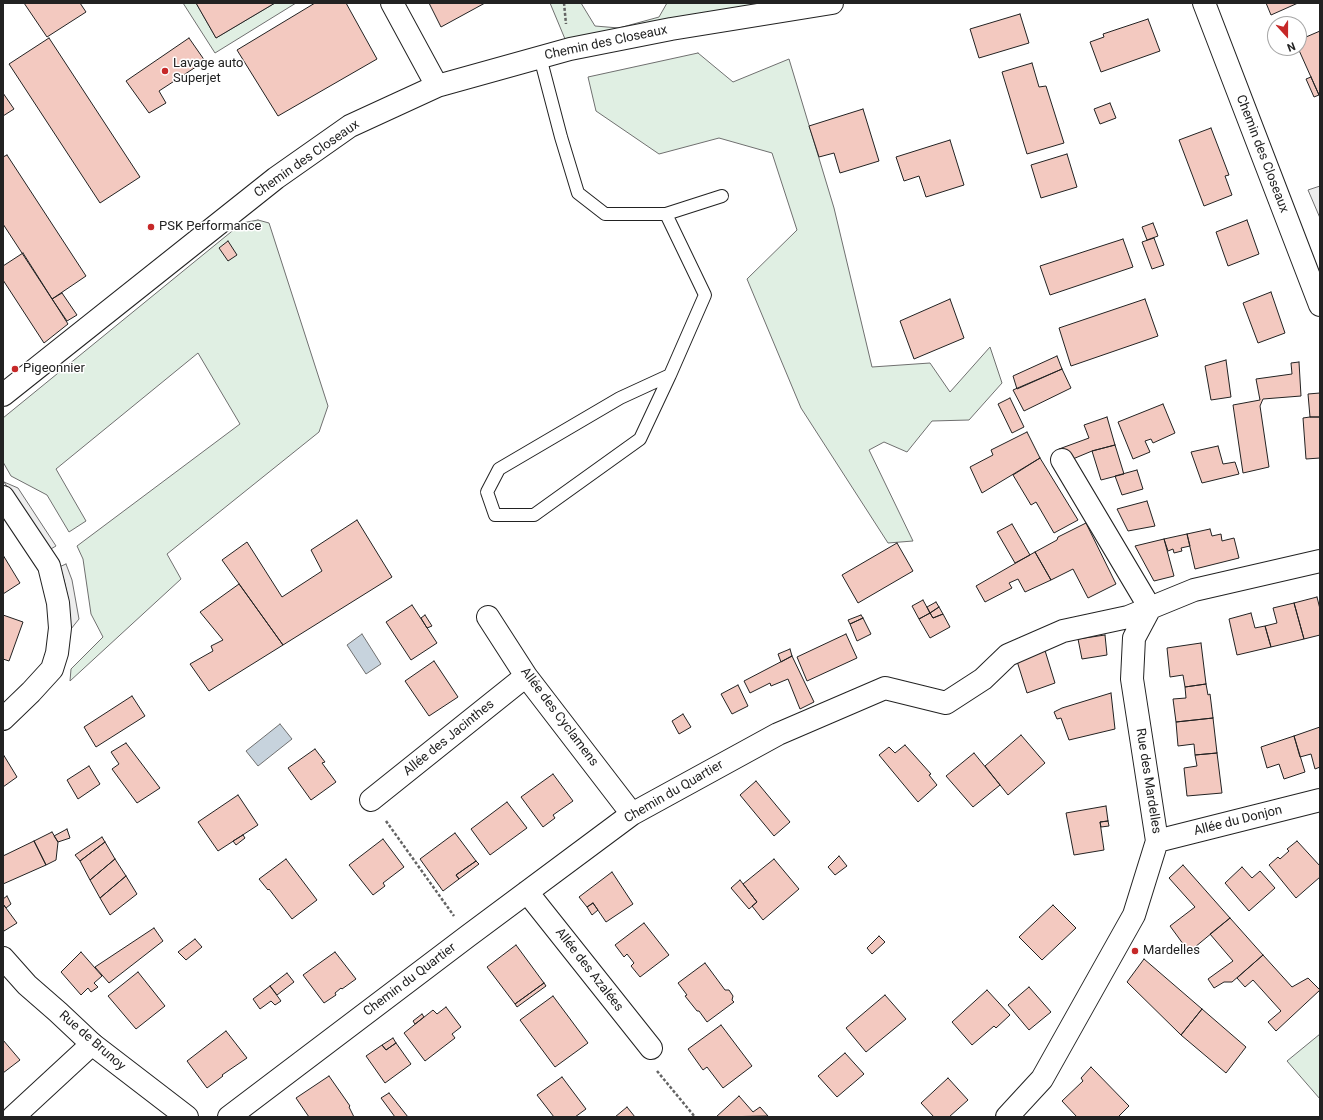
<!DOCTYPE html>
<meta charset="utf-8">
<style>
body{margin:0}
#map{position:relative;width:1323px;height:1120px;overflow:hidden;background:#fff;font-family:Roboto,sans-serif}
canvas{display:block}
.frame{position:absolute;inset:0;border:4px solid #222;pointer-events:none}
.north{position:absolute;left:1267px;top:16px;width:40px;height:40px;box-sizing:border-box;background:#fff;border:1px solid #a7a7a7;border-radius:50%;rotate:159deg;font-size:11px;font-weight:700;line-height:16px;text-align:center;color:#222}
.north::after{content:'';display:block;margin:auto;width:14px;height:18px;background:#c62828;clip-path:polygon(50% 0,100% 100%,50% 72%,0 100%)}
</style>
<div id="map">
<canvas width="1323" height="1120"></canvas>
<div class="frame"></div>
<div class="north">N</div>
</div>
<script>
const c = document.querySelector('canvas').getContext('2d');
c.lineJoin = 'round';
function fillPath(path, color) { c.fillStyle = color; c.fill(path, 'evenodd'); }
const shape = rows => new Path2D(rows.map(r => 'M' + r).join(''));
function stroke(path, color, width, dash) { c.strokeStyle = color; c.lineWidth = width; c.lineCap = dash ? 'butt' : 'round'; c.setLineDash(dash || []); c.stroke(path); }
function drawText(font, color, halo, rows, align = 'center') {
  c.font = font + ' Roboto,sans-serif'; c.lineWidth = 3; c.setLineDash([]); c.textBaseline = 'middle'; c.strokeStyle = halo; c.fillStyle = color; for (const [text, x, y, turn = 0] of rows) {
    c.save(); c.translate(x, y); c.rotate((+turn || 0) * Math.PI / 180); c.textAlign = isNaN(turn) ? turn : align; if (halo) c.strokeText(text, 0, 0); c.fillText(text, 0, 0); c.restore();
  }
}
const green = shape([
 [183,3,196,3,216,38,275,3,296,3,215,53,183,3],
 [550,3,581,3,595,26,619,28,659,17,667,3,784,3,598,36,565,39,550,3],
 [698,53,733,82,789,59,834,208,872,367,930,363,950,392,990,347,1002,383,969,420,932,421,907,452,884,442,869,450,913,541,888,543,801,408,747,279,797,230,772,153,719,138,659,154,596,111,588,77,698,53],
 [258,220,269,223,328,406,319,432,167,554,181,579,70,681,71,669,103,637,91,614,83,559,77,546,240,424,198,353,56,469,86,521,69,532,47,495,11,476,3,462,3,418,242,223,258,220],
 [1320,1034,1320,1099,1287,1061,1320,1034]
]);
const parking = shape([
 [1320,186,1320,218,1308,190,1320,186],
 [4,482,18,488,56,546,49,550,4,482],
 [66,564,72,580,79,619,71,629,68,598,64,580,59,567,66,564]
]);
const water = shape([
 [362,634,381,664,366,674,347,645,362,634],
 [280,724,292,739,258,766,246,751,280,724]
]);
const building = shape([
 [24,3,80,3,86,12,47,37,24,3],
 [196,3,275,3,216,38,196,3],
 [315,3,346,3,377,59,278,116,237,50,315,3],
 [429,3,485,3,441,27,429,3],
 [1266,3,1298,3,1271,15,1266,3],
 [1020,14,1029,43,979,58,970,29,1020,14],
 [1148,19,1160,51,1101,72,1090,42,1104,37,1103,34,1148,19],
 [1320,31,1320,94,1319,95,1298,48,1299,40,1320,31],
 [49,38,140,177,100,203,9,64,49,38],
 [189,38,205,61,159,91,166,103,149,113,126,81,189,38],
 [1032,63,1039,87,1046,86,1064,143,1027,154,1002,72,1032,63],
 [1311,77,1319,95,1314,97,1306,79,1311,77],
 [3,93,14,109,3,116,3,93],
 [1110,103,1116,118,1100,124,1094,109,1110,103],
 [863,109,879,161,840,173,834,153,819,157,809,126,863,109],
 [1211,128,1229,175,1225,176,1232,195,1204,206,1179,140,1211,128],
 [950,140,964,185,926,197,919,176,904,181,896,157,950,140],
 [1067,154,1077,187,1041,198,1031,165,1067,154],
 [7,155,86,276,52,299,3,224,3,157,7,155],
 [1247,220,1259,254,1228,266,1216,232,1247,220],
 [1153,223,1158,236,1147,240,1142,227,1153,223],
 [1154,238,1164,265,1152,269,1142,242,1154,238],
 [1123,239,1133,267,1050,295,1040,266,1123,239],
 [228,241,237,255,228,261,219,248,228,241],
 [23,253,68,324,44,343,3,280,3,266,23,253],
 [1271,292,1285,333,1258,343,1243,303,1271,292],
 [62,293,77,315,67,321,52,299,62,293],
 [950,299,964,338,914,359,900,321,950,299],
 [1145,299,1158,336,1071,366,1059,328,1145,299],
 [1057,356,1062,369,1017,389,1013,376,1057,356],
 [1226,360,1231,397,1211,400,1205,366,1226,360],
 [1299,362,1301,396,1263,399,1260,406,1269,467,1243,473,1233,405,1260,400,1256,379,1292,374,1291,363,1299,362],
 [1062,369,1071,388,1024,411,1013,390,1062,369],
 [1320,393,1320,417,1310,417,1308,394,1320,393],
 [1010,398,1024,427,1012,433,998,404,1010,398],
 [1163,404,1175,433,1153,443,1151,439,1145,441,1150,452,1133,459,1118,422,1163,404],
 [1107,417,1115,445,1092,451,1068,461,1059,449,1089,438,1084,425,1107,417],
 [1310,417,1320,417,1320,458,1306,459,1303,418,1310,417],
 [1027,432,1040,458,982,493,970,467,993,455,991,450,1027,432],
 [1115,445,1124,474,1101,480,1092,451,1115,445],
 [1218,446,1223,464,1235,462,1239,474,1202,483,1191,452,1218,446],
 [1040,458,1078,520,1054,533,1036,502,1031,505,1013,475,1040,458],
 [1137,470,1143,489,1122,495,1115,476,1137,470],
 [1147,501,1155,526,1128,531,1117,509,1147,501],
 [357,520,392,577,283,645,222,560,247,542,282,597,322,571,311,550,357,520],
 [1086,523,1116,584,1088,598,1073,569,1051,580,1035,552,1057,540,1058,537,1086,523],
 [1012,524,1030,555,1015,563,997,532,1012,524],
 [1210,529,1212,536,1221,534,1222,541,1234,538,1239,558,1195,569,1187,534,1210,529],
 [1187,534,1190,546,1181,548,1182,551,1174,553,1173,549,1168,551,1164,539,1187,534],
 [1164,539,1174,576,1154,581,1135,546,1164,539],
 [897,543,913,571,858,603,842,575,897,543],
 [1035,552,1051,580,1025,592,1018,579,1009,583,1012,588,985,602,976,586,1035,552],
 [3,555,20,583,3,594,3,555],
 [239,584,283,645,209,691,190,664,213,651,211,646,223,640,200,612,239,584],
 [1317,597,1320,609,1320,635,1304,639,1294,603,1317,597],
 [923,600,930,613,919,619,912,606,923,600],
 [936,602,939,607,930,613,927,607,936,602],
 [1294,603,1304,639,1271,647,1265,626,1277,623,1273,608,1294,603],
 [412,605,437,643,411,660,386,622,412,605],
 [939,607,943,614,933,618,930,613,939,607],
 [930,613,933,618,943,614,950,627,930,638,919,619,930,613],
 [1251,613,1255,628,1265,626,1271,647,1237,655,1229,619,1251,613],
 [3,615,23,622,9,661,3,659,3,615],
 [425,615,432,626,427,628,421,618,425,615],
 [861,615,863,618,850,624,848,620,861,615],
 [863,618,871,634,857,641,850,624,863,618],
 [846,634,857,658,807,681,797,657,846,634],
 [1105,635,1107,655,1082,659,1078,639,1105,635],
 [1201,643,1206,684,1185,687,1183,675,1170,677,1167,648,1201,643],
 [1043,644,1055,683,1027,693,1016,658,1043,644],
 [790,649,792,656,781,662,778,654,790,649],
 [792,656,814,702,800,709,788,679,771,686,770,683,750,693,744,681,792,656],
 [434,661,458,697,429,716,405,681,434,661],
 [1206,684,1208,695,1210,694,1213,718,1176,722,1173,699,1186,698,1185,687,1206,684],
 [738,685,748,706,732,714,721,694,738,685],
 [1111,693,1115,729,1069,740,1061,718,1057,719,1054,712,1062,708,1111,693],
 [132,696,145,716,96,747,84,727,132,696],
 [683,714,691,727,679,734,672,721,683,714],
 [1213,718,1217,753,1195,755,1194,744,1178,746,1176,722,1213,718],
 [1320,727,1320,767,1315,769,1311,754,1300,757,1294,736,1320,727],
 [1021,735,1045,763,1008,795,985,766,1021,735],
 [1294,736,1305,772,1284,779,1279,764,1267,768,1261,747,1294,736],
 [126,743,160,788,137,803,112,769,119,764,111,752,126,743],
 [905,745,931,774,929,775,937,785,918,802,879,755,889,747,895,753,905,745],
 [315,749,325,762,322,763,336,782,311,800,288,768,315,749],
 [974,753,1000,785,973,807,946,776,974,753],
 [1217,753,1222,793,1187,796,1184,768,1197,766,1195,755,1217,753],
 [3,754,17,777,3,787,3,754],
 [89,766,100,784,78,799,67,780,89,766],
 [553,774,573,801,553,815,555,818,543,827,521,797,553,774],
 [756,781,790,822,774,836,740,795,756,781],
 [238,795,258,825,218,851,198,822,238,795],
 [507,802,527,828,490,855,471,829,507,802],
 [1106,806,1108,821,1100,822,1104,850,1074,855,1066,813,1106,806],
 [1108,821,1109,826,1101,827,1100,822,1108,821],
 [67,829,70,838,58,842,54,836,67,829],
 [52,832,58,842,56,860,46,865,34,841,52,832],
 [455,833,476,861,456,875,459,879,443,891,420,859,455,833],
 [243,835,245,838,236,845,233,841,243,835],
 [102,837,105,842,80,861,75,855,102,837],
 [383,839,404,867,383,883,385,886,373,895,349,865,383,839],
 [34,841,46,865,3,884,3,856,34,841],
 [1297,841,1320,866,1320,877,1296,898,1269,865,1278,857,1280,859,1289,851,1287,849,1297,841],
 [105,842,115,859,90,880,80,861,105,842],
 [839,856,847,866,835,875,828,867,839,856],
 [115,859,126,876,100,898,90,880,115,859],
 [286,859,317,900,292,919,269,889,268,890,259,879,286,859],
 [774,859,799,889,763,920,752,906,757,902,743,884,774,859],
 [476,861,479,864,459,879,456,875,476,861],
 [1183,865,1230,918,1189,952,1170,926,1195,907,1169,878,1183,865],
 [1242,867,1252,878,1260,871,1275,888,1249,911,1225,883,1242,867],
 [612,872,633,904,606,922,593,903,587,907,579,897,612,872],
 [126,876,137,894,110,915,100,898,126,876],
 [740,880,757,902,749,909,731,888,740,880],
 [7,896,11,904,6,908,3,904,3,899,7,896],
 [593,903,598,910,592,915,587,907,593,903],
 [3,904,17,923,4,931,3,929,3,904],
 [1053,905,1076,928,1042,960,1019,937,1053,905],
 [1230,918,1263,955,1232,982,1224,982,1214,988,1208,979,1233,961,1210,934,1230,918],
 [644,923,669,955,640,977,631,966,634,963,627,954,624,957,615,945,644,923],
 [154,928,163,941,109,983,95,967,154,928],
 [879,936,885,942,872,954,867,948,879,936],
 [195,939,202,947,186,960,178,952,195,939],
 [516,945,544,983,515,1004,487,967,516,945],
 [81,952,102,976,94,983,98,987,91,992,88,988,81,995,61,972,81,952],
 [335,952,356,979,342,989,341,988,335,993,336,995,324,1003,303,975,335,952],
 [1263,955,1292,987,1308,978,1320,990,1276,1031,1268,1022,1281,1011,1253,980,1245,987,1237,978,1263,955],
 [1144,959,1202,1009,1181,1035,1127,982,1144,959],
 [705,963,725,990,729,990,733,996,732,1000,734,1002,707,1022,699,1011,697,1011,685,996,687,995,678,983,705,963],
 [138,972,165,1006,136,1029,108,996,138,972],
 [287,973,294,982,277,995,270,986,287,973],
 [544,983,546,986,517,1007,515,1004,544,983],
 [270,986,281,1001,275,1005,271,1001,260,1009,253,999,270,986],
 [1029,987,1051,1012,1029,1030,1008,1005,1029,987],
 [987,990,1010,1015,996,1028,994,1026,972,1045,952,1022,987,990],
 [885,995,906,1019,866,1052,846,1028,885,995],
 [553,996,588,1043,555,1067,520,1020,553,996],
 [446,1007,461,1027,452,1034,455,1038,425,1061,404,1033,433,1010,437,1014,446,1007],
 [1202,1009,1246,1047,1226,1073,1181,1035,1202,1009],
 [422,1014,424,1017,415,1024,413,1021,422,1014],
 [721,1025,752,1066,723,1088,707,1067,703,1070,688,1049,721,1025],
 [226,1031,247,1058,222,1075,223,1076,207,1088,187,1061,226,1031],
 [393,1038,396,1043,386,1050,382,1045,393,1038],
 [3,1040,20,1060,3,1073,3,1040],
 [396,1043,411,1064,385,1083,366,1056,382,1045,386,1050,396,1043],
 [845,1053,864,1074,837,1097,818,1076,845,1053],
 [1091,1067,1129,1106,1118,1117,1077,1117,1062,1101,1083,1081,1081,1078,1091,1067],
 [329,1076,350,1106,349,1107,354,1117,309,1117,296,1098,329,1076],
 [562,1077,586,1109,575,1117,554,1117,537,1095,562,1077],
 [948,1078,968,1100,949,1117,934,1117,921,1103,948,1078],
 [389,1093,408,1117,395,1117,381,1098,389,1093],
 [739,1096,753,1112,760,1107,768,1116,716,1117,739,1096],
 [627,1107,635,1117,615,1117,627,1107]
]);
const path = shape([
 [564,3,566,24],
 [386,821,454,916],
 [657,1071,695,1117]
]);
const service = shape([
 [540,57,561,137,578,193,605,214,666,214,722,196],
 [666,214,705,295,670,375,620,398,499,469,487,492,495,515,534,515,640,439,670,375]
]);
const minor = shape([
 [392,3,437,86],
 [1204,3,1320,305],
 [3,395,276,178,350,126,437,86,570,49,671,29,832,3],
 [488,617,526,676,632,814],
 [371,800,526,676],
 [1157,841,1320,800],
 [527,892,651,1048],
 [13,1117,92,1044],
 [229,1117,468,936,632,814,778,734,885,688,946,703,983,679,1008,655,1063,631,1128,617,1150,608,1062,460],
 [1007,1117,1042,1079,1134,915,1157,841,1132,679,1134,638,1150,608,1194,590,1320,561]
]);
const tertiary = shape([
 [3,497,49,566,58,603,60,628,57,653,52,669,31,692,3,719],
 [3,958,27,985,58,1012,92,1044,187,1117]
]);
const markers = [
 [165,71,4,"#c62828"],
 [151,227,4,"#c62828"],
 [15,369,4,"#c62828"],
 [1135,951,4,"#c62828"]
];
const streetNames = [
 ["Chemin des Closeaux",606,43,-12],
 ["Chemin des Closeaux",1262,154,69],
 ["Chemin des Closeaux",307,159,-35],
 ["Allée des Cyclamens",559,717,53],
 ["Allée des Jacinthes",449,738,-39],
 ["Rue des Mardelles",1148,781,81],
 ["Chemin du Quartier",674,792,-30],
 ["Allée du Donjon",1238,821,-14],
 ["Allée des Azalées",589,970,52],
 ["Chemin du Quartier",410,980,-37],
 ["Rue de Brunoy",92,1041,41]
];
const poiNames = [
 ["Lavage auto",173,64],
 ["Superjet",173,79],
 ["PSK Performance",159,227],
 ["Pigeonnier",23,369],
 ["Mardelles",1143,951]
];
fillPath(green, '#e0efe3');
stroke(green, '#6f6f6f', 1);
fillPath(parking, '#ededed');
stroke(parking, '#6f6f6f', 1);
fillPath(water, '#c7d3dd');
stroke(water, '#6f6f6f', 1);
fillPath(building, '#f3c9c0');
stroke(building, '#222', 1);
stroke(service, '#222', 14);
stroke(minor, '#222', 24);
stroke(tertiary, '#222', 24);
stroke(path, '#646464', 2.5, [3, 2]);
stroke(service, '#fff', 12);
stroke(minor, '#fff', 22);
stroke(tertiary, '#fff', 22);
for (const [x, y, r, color] of markers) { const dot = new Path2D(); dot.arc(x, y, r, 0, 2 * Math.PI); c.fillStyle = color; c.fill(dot); stroke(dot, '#fff', 1.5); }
drawText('13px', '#222', '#fff', streetNames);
drawText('13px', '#222', '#fff', poiNames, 'left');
</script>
